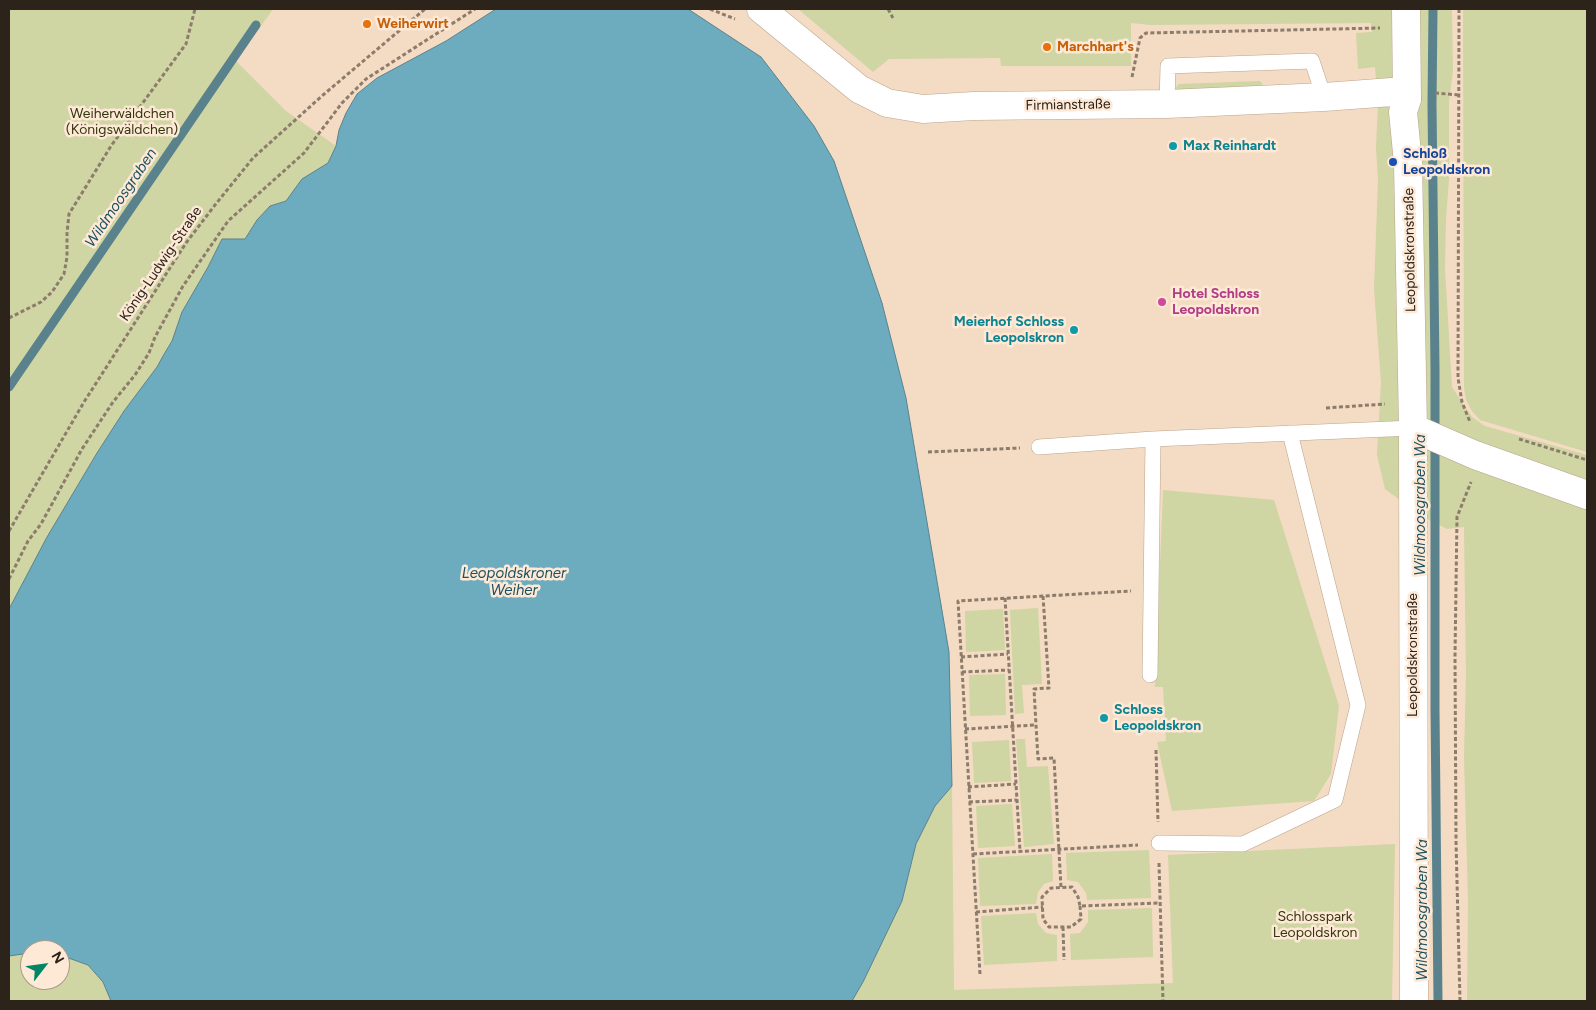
<!DOCTYPE html>
<meta charset="utf-8">
<style>
body{margin:0}
#map{position:relative;width:1596px;height:1010px;overflow:hidden;background:#f4dbc3;font-family:Figtree,sans-serif}
canvas{display:block}
.frame{position:absolute;inset:0;border:10px solid #2c231a;pointer-events:none}
.north{position:absolute;left:20px;top:940px;width:50px;height:50px;box-sizing:border-box;background:#fde9d6;border:1px solid #a99a8b;border-radius:50%;rotate:60deg;font-size:14px;font-weight:700;line-height:20px;text-align:center;color:#2c231a}
.north::after{content:'';display:block;margin:auto;width:18px;height:22px;background:#038466;clip-path:polygon(50% 0,100% 100%,50% 72%,0 100%)}
</style>
<div id="map">
<canvas width="1596" height="1010"></canvas>
<div class="frame"></div>
<div class="north">N</div>
</div>
<script>
const c = document.querySelector('canvas').getContext('2d');
c.lineJoin = 'round';
function fillPath(path, color) { c.fillStyle = color; c.fill(path, 'evenodd'); }
const shape = rows => new Path2D(rows.map(r => 'M' + r).join(''));
function stroke(path, color, width, dash) { c.strokeStyle = color; c.lineWidth = width; c.lineCap = dash ? 'butt' : 'round'; c.setLineDash(dash || []); c.stroke(path); }
function drawText(font, color, halo, rows, align = 'center') {
  c.font = font + ' Figtree,sans-serif'; c.lineWidth = 5; c.setLineDash([]); c.textBaseline = 'middle'; c.strokeStyle = halo; c.fillStyle = color; for (const [text, x, y, turn = 0] of rows) {
    c.save(); c.translate(x, y); c.rotate((+turn || 0) * Math.PI / 180); c.textAlign = isNaN(turn) ? turn : align; if (halo) c.strokeText(text, 0, 0); c.fillText(text, 0, 0); c.restore();
  }
}
const green = shape([
 [9,9,273,9,236,61,286,111,336,146,328,163,302,179,286,201,270,206,257,220,245,239,215,255,182,312,172,341,163,356,157,367,124,411,97,453,47,537,9,609],
 [798,9,1452,9,1453,71,1449,102,1449,179,1446,219,1445,269,1452,387,1472,417,1485,426,1587,455,1587,1001,1467,1001,1468,902,1464,757,1466,675,1464,527,1447,529,1423,517,1385,489,1377,455,1381,382,1374,289,1378,180,1376,148,1378,105,1375,67,1358,69,1356,33,1372,32,1371,23,1151,25,1131,23,1131,66,1001,66,1000,58,889,59,873,72],
 [1463,9,1587,9,1587,452,1480,420,1472,411,1466,400,1464,388],
 [1260,81,1263,85,1262,87,1176,91,1176,87,1179,84],
 [1163,490,1274,500,1339,706,1331,774,1314,801,1172,811,1157,742,1166,741,1163,687,1155,687],
 [1038,608,1042,684,1022,685,1024,713,1015,714,1010,610],
 [1003,609,1005,650,966,652,965,611],
 [1005,674,1006,715,970,716,969,675],
 [1016,739,1025,739,1027,767,1048,766,1054,844,1024,847],
 [1009,740,1011,781,974,783,972,742],
 [952,786,954,990,1173,983,1168,855,1395,844,1392,1001,852,1001,863,982,902,901,916,844,935,806],
 [1012,804,1015,846,978,848,976,806],
 [1149,850,1151,898,1087,900,1086,893,1078,882,1067,880,1066,853],
 [1052,854,1053,881,1044,884,1038,892,1036,904,980,906,978,858],
 [1152,908,1153,957,1071,960,1070,934,1080,933,1088,922,1088,910],
 [1036,913,1038,924,1046,933,1057,935,1057,961,984,965,981,916],
 [26,953,30,953,30,980,60,980,60,955,88,965,103,982,111,1001,9,1001,9,956]
]);
const water = shape([
 [496,9,688,9,761,57,814,126,834,161,882,303,906,398,949,652,952,786,935,806,916,844,902,901,863,982,852,1001,111,1001,103,982,88,965,60,955,60,950,30,950,30,953,9,956,9,609,47,537,97,453,124,411,157,367,163,356,172,341,182,312,208,267,222,239,245,239,257,220,270,206,286,201,302,179,328,163,336,146,339,130,346,113,357,94,377,78,446,41,496,9]
]);
const stream = shape([
 [1433,9,1432,104,1435,370,1435,709,1438,1001],
 [9,387,256,25]
]);
const path = shape([
 [710,9,735,19],
 [888,9,893,18],
 [1459,9,1458,378,1462,402,1470,422],
 [1132,77,1140,38,1146,33,1380,28],
 [1435,93,1459,95],
 [9,318,41,302,52,292,64,274,67,257,67,233,69,214,111,146,186,44,195,9],
 [1326,408,1385,404],
 [1519,439,1587,460],
 [928,452,1020,448],
 [9,531,84,402,186,243,215,205,253,158,323,95,425,9],
 [9,579,28,541,41,524,82,449,113,402,135,375,149,353,155,337,183,286,228,221,304,153,342,103,366,79,475,9],
 [1043,596,1049,688,1034,689,1036,725,1038,759,1054,758,1061,888],
 [1005,598,1020,851],
 [961,657,1008,654],
 [962,672,1009,670],
 [965,729,1036,725],
 [1156,750,1158,822],
 [968,787,1016,784],
 [969,802,1017,800],
 [973,854,1138,845],
 [1159,863,1163,1001],
 [1080,906,1081,919,1071,927,1049,927,1043,919,1042,897,1051,888,1072,887,1078,897,1080,906,1160,903],
 [976,912,1043,907],
 [1063,927,1064,960],
 [980,974,958,601,1131,591],
 [1460,1001,1456,841,1455,656,1457,517,1471,482]
]);
const lane = shape([
 [1167,104,1168,66,1312,61,1324,97],
 [1039,447,1153,439,1413,428],
 [1150,675,1153,439],
 [1159,843,1243,844,1335,800,1358,705,1290,433]
]);
const street = shape([
 [761,9,859,89,887,103,923,109,974,106,1167,104,1324,97,1392,92,1407,99],
 [1413,428,1414,1001]
]);
const secondary = shape([
 [1406,9,1407,99,1403,112,1408,163,1413,428,1475,455,1587,495]
]);
const markers = [
 [367,24,5,"#e8710a"],
 [1047,47,5,"#e8710a"],
 [1173,146,5,"#0f9aa8"],
 [1393,162,5,"#1a4fb4"],
 [1162,302,5,"#d1479c"],
 [1074,330,5,"#0f9aa8"],
 [1104,718,5,"#0f9aa8"]
];
const foodNames = [
 ["Weiherwirt",377,24],
 ["Marchhart's",1057,47]
];
const streetNames = [
 ["Firmianstraße",1068,105,-1],
 ["Leopoldskronstraße",1410,250,-91],
 ["König-Ludwig-Straße",161,264,-56],
 ["Leopoldskronstraße",1413,655,-90]
];
const parkNames = [
 ["Weiherwäldchen",122,114],
 ["(Königswäldchen)",122,130],
 ["Schlosspark",1315,917],
 ["Leopoldskron",1315,933]
];
const cultureNames = [
 ["Max Reinhardt",1183,146],
 ["Meierhof Schloss",1064,322,"right"],
 ["Leopolskron",1064,338,"right"],
 ["Schloss",1114,710],
 ["Leopoldskron",1114,726]
];
const transitNames = [
 ["Schloß",1403,154],
 ["Leopoldskron",1403,170]
];
const hotelNames = [
 ["Hotel Schloss",1172,294],
 ["Leopoldskron",1172,310]
];
const waterNames = [
 ["Wildmoosgraben",121,198,-56],
 ["Wildmoosgraben Wa",1421,505,-90],
 ["Leopoldskroner",514,574],
 ["Weiher",514,591],
 ["Wildmoosgraben Wa",1423,910,-90]
];
fillPath(green, '#cfd5a3');
fillPath(water, '#6dabbe');
stroke(water, '#5a828d', 1);
stroke(stream, '#5a828d', 9);
stroke(lane, '#bba48d', 16);
stroke(street, '#bba48d', 29);
stroke(secondary, '#bba48d', 29);
stroke(path, '#8c7c6b', 3, [4, 2.5]);
stroke(lane, '#fff', 15);
stroke(street, '#fff', 28);
stroke(secondary, '#fff', 28);
for (const [x, y, r, color] of markers) { const dot = new Path2D(); dot.arc(x, y, r, 0, 2 * Math.PI); c.fillStyle = color; c.fill(dot); stroke(dot, '#fde9d6', 2); }
drawText('bold 14px', '#c56008', '#fde9d6', foodNames, 'left');
drawText('14px', '#2c231a', '#fde9d6', streetNames);
drawText('14px', '#33360e', '#fde9d6', parkNames);
drawText('bold 14px', '#0d838f', '#fde9d6', cultureNames, 'left');
drawText('bold 14px', '#164399', '#fde9d6', transitNames, 'left');
drawText('bold 14px', '#b23c85', '#fde9d6', hotelNames, 'left');
drawText('italic 15px', '#1d5160', '#fde9d6', waterNames);
</script>
